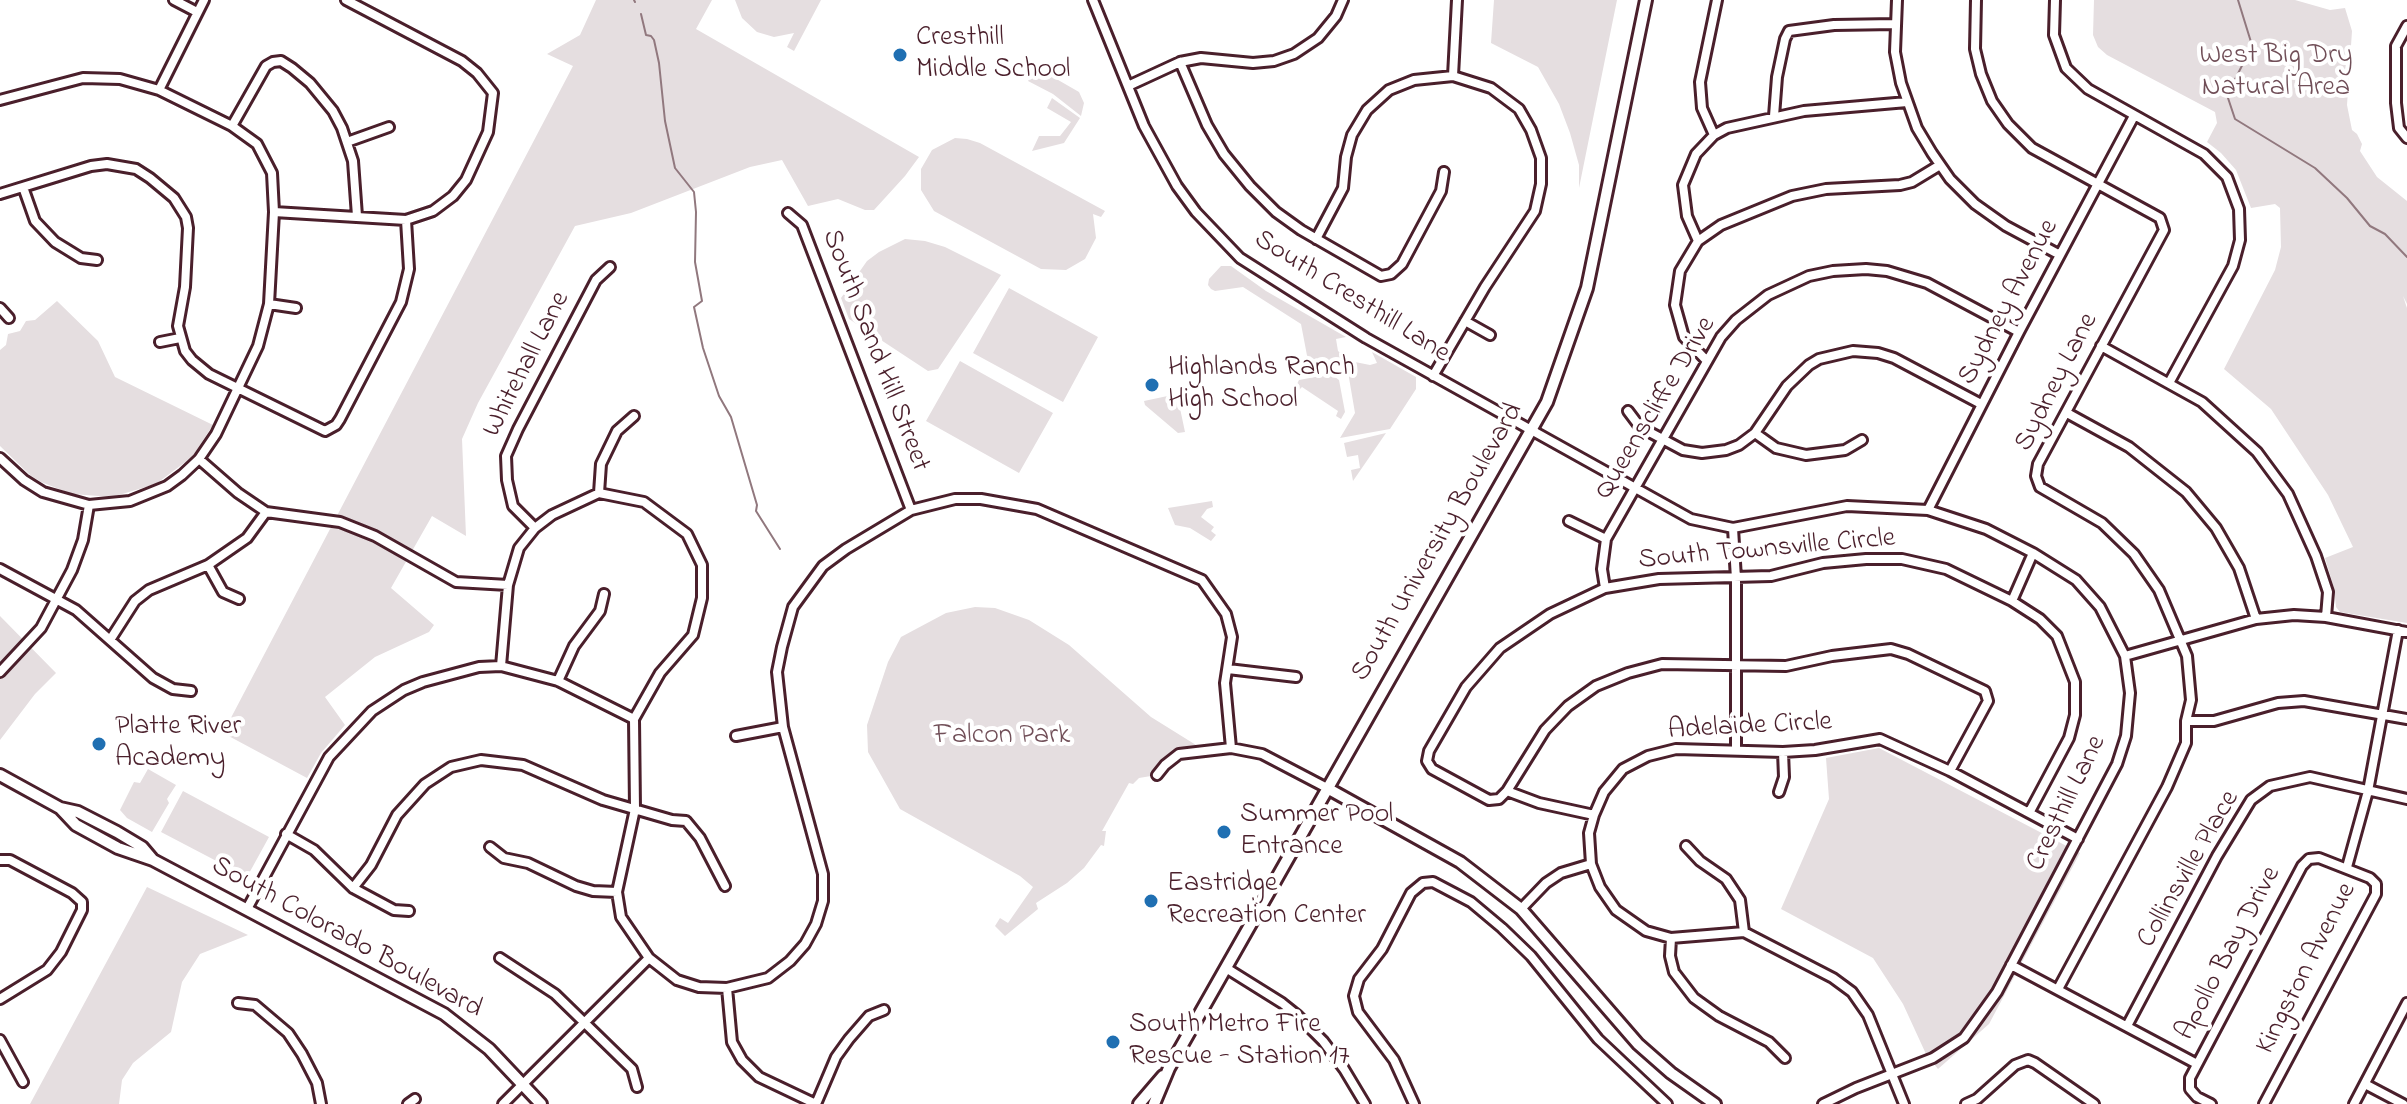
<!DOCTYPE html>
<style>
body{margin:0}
canvas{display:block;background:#fff}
</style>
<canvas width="2407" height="1104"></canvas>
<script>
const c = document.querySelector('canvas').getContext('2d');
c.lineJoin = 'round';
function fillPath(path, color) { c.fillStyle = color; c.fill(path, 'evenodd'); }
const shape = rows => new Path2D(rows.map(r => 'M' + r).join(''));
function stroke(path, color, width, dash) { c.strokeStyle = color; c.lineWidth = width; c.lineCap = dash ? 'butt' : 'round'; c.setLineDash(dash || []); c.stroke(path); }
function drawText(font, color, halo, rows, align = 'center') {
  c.font = font + ' "Indie Flower",sans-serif'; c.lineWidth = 8; c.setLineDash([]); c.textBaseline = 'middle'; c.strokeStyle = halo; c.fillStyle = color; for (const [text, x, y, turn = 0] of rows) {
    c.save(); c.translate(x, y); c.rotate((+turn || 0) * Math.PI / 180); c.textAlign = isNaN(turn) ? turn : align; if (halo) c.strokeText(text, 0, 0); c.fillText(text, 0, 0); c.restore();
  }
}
const green = shape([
 [596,0,712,0,696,29,919,157,905,176,874,210,865,210,838,199,808,206,782,160,750,167,631,213,575,226,478,403,462,439,466,536,432,516,391,588,434,625,429,632,375,657,325,697,345,725,321,753,307,778,223,733,573,66,547,54,580,35],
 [735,0,821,0,794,51,787,47,794,33,774,37,757,32,742,18],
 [1494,0,1617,0,1579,188,1579,165,1570,133,1559,104,1538,67,1491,43],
 [2094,0,2295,0,2330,10,2345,8,2352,31,2347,105,2352,130,2357,134,2362,144,2360,151,2377,177,2407,201,2407,304,2403,296,2407,308,2407,623,2340,612,2336,607,2334,588,2325,558,2353,547,2328,495,2271,409,2224,369,2275,270,2281,247,2280,208,2275,204,2251,208,2236,170,2221,153,2207,142,2217,123,2215,112,2107,55,2098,47,2093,35],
 [1039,69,1079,92,1084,103,1081,116,1053,94,1028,81,1034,71],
 [1052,98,1080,118,1064,143,1032,151,1039,136,1060,136,1071,122,1047,108],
 [955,138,967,139,980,143,1105,211,1101,217,1093,214,1096,238,1085,259,1066,270,1041,269,934,211,921,190,921,169,932,150],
 [905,239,925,241,945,247,1001,275,938,369,928,371,849,319,841,298,867,261,879,252],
 [1221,266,1231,266,1266,291,1346,337,1336,339,1338,351,1344,356,1334,364,1299,370,1309,366,1301,324,1243,287,1215,291,1211,289,1208,285,1209,279],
 [1009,288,1098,337,1063,402,973,353],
 [57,301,98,341,115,377,213,425,192,457,156,484,112,497,72,494,41,482,30,475,0,446,0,350,6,345,8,334,20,331,26,321,35,320],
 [1372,352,1416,377,1416,389,1390,429,1340,438,1355,413,1348,372,1355,362,1370,365,1377,363],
 [960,361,1053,413,1019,473,926,421],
 [1331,374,1339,380,1345,412,1341,419,1336,416,1338,411,1302,387,1298,391,1295,388,1299,380],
 [1177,394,1185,432,1178,433,1145,405,1144,401],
 [1386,433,1353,481,1351,470,1360,468,1358,455,1347,457,1344,443],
 [1212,501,1213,507,1207,509,1201,517,1214,527,1211,531,1216,535,1211,541,1190,528,1175,525,1168,508],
 [975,607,995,608,1029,620,1069,645,1151,717,1196,745,1172,751,1151,776,1139,778,1133,784,1129,783,1102,831,1106,831,1104,846,1101,845,1084,868,1067,883,1036,903,1038,909,1005,936,995,926,1000,918,1008,923,1033,887,1020,876,900,809,868,752,867,725,888,662,901,637,946,613],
 [0,616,56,673,35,694,0,740],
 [1879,748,2080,853,1989,1024,1938,1069,1926,1054,1903,1004,1873,958,1781,909,1829,799,1826,758],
 [148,769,176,785,167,799,169,803,152,832,127,818,120,810,134,782,140,783],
 [183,791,269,837,247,877,161,832],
 [147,887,248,935,200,954,182,982,171,1032,133,1063,122,1080,119,1104,30,1104]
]);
const stream = shape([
 [634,0,635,2],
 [2238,0,2251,42,2249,52,2227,95,2235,119,2315,168,2347,198,2370,226,2385,234,2407,257],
 [641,14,646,35,651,36,654,40,659,63,665,121,675,168,694,192,696,212,695,262,702,301,694,307,703,348,719,396,731,417,757,505,756,511,780,549]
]);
const minor = shape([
 [174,0,197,12],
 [1093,0,1144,126,1177,186,1196,212,1240,258,1366,338,1691,519,1733,528,1847,506,1928,510,1986,529,2033,553,2076,580,2100,607,2125,656,2130,693,2126,736,2117,764,1997,992,1964,1038,1933,1058,1856,1088,1823,1104],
 [1897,0,1895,52,1901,83,1917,128,1932,153,1950,179,1975,204,2006,226,2060,255],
 [1976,0,1975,49,1981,74,1992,101,2008,124,2032,148,2160,218,2164,230,2038,464,2036,476,2040,487,2102,523,2134,554,2159,590,2187,656,2191,700,2186,721,2186,743,2167,787,2058,989],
 [2055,0,2054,35,2066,68,2088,89,2204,154,2227,177,2239,209,2240,240,2233,266,2169,383],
 [2407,26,2396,46,2396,103,2399,128,2407,138],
 [1180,62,1207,125,1224,154,1250,186,1276,212,1301,230,1381,276,1391,274,1402,264,1441,191,1444,172],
 [1453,76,1457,0],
 [1128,86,1180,62,1201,58,1253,63,1274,61,1294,54,1318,38,1336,16,1343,0],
 [159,90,204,0],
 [0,100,83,78,120,79,159,90,232,126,257,144,272,173,274,212,269,304,258,346,216,434,199,459,182,475,167,486,130,501,89,505,43,492,24,480,0,458],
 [1774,116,1777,77,1785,39,1789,31,1834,25,1895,24],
 [232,126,266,66,273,62,281,61,292,68,310,83,333,111,342,128,353,161,357,216],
 [1714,135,1702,108,1700,82,1717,0],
 [347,142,389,127],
 [23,187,35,221,55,242,81,258,97,260],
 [0,194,91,166,107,164,136,169,150,178,174,198,186,217,188,228,185,287,178,326,185,351,192,360,209,374,325,431,336,425,340,419,401,302,409,269,406,220],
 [274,212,406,220,433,211,453,196,466,180,488,132,493,93,477,73,462,61,346,0],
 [788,213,802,225,911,510],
 [1316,239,1343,188,1346,157,1352,135,1367,110,1389,90,1414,80,1453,76,1491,88,1519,109,1531,130,1541,158,1541,184,1535,211,1485,287,1433,376],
 [1698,241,1687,216,1683,185,1696,154,1714,135,1727,128,1804,111,1907,102],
 [269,304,296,308],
 [0,308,9,318],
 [1465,321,1490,335],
 [160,342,180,338],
 [2101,346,2202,402,2257,452,2288,494,2316,556,2328,592,2326,617],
 [1706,360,1684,337,1675,305,1680,271,1698,241,1721,225,1792,196,1826,189,1900,185,1912,182,1940,165],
 [1628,411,1640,427,1683,450,1702,453,1726,450,1739,445,1755,433,1787,386,1809,365,1819,359,1853,351,1878,353,1894,358,1981,404],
 [2067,413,2129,447,2186,492,2216,528,2239,568,2256,619],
 [1755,433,1776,448,1806,455,1845,450,1862,440],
 [199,459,238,493,266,512,340,522,375,536,456,582,508,585],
 [599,493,601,464,617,431,634,416],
 [1928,510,2019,332,2134,116],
 [1569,521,1606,539],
 [535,528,513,506,507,480,506,456,518,429,596,280,610,267],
 [1733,528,1736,579,1736,749],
 [208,565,223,592,239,599],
 [0,569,76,610,153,678,173,689,191,691],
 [1605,588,1602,569,1606,539,1721,337,1736,320,1768,295,1809,276,1833,271,1866,269,1887,271,1927,283,2019,332],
 [2012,601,2033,553],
 [110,640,135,601,149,590,208,565,247,538,266,512],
 [2125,656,2256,619,2294,615,2326,617,2407,632],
 [501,666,508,585,519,548,535,528,552,515,599,493,644,502,687,534,702,565,702,598,693,635,660,673,634,719,635,809,617,892,621,917,649,958,677,980,699,987,727,988,768,978,790,961,805,944,816,924,823,901,823,874,783,727,777,672,782,647,793,607,823,566,846,549,911,510,955,499,981,499,1037,509,1202,580,1226,614,1232,637,1225,683,1231,748],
 [1228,669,1296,677],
 [0,672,41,628,72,570,83,540,89,505],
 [558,681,574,646,600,611,604,594],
 [2186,721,2214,721,2278,703,2304,701,2407,719],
 [736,736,783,727],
 [1950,771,1988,701,1985,691,1908,654,1891,649,1832,656,1786,666,1662,664,1628,673,1596,686,1568,706,1545,730,1507,791,1499,799,1489,800,1432,769,1427,761,1429,751,1466,687,1500,648,1550,614,1605,588,1659,579,1771,576,1823,563,1866,559,1902,559,1946,569,2012,601,2040,619,2057,636,2075,682,2075,715,2069,738,2029,813],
 [1157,775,1165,765,1179,754,1231,748,1262,754,1327,788],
 [1507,791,1539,803,1594,815],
 [1779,792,1784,777,1783,752],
 [286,834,314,850,353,888,394,910,409,911],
 [1686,846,1700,861,1726,879,1740,900,1744,932],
 [490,847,504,858,528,863,576,886,593,891,617,892],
 [0,860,10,860,72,893,82,902,82,910,61,952,47,970,0,999],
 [2347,867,2368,791,2398,630],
 [353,888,371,865,397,815,425,784,451,767,481,760,523,765,603,800,672,820,686,821,700,838,725,886],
 [247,909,329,757,372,711,404,690,423,682,479,667,501,666,558,681,634,719],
 [1521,909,1546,883,1561,873,1591,864],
 [1671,938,1670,956,1674,972,1694,998,1719,1016,1769,1042,1785,1058],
 [500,958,555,994,632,1069,637,1087],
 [2011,965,2197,1064],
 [1226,968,1282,1003,1297,1015,1323,1041,1344,1069,1365,1104],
 [727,988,732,1042,742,1060,759,1077,816,1104],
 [238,1003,255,1005,288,1033,302,1054,317,1083,321,1104],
 [2127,1026,2217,856,2251,800,2270,786,2310,777,2407,799],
 [0,1040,23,1082],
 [2365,1084,2403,1104],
 [408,1104,415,1099],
 [503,1104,649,958],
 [816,1104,836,1057,849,1039,869,1016,884,1010],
 [1414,1104,1394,1060,1358,1012,1354,996,1359,979,1382,949,1411,893,1423,883,1433,882,1471,902,1502,928,1531,956,1598,1039,1667,1104],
 [1904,1104,1868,1015,1852,992,1833,978,1744,932,1671,938,1646,931,1616,910,1600,887,1591,864,1589,833,1594,815,1604,792,1623,769,1648,756,1676,749,1783,752,1815,750,1880,739,1950,771,2078,839],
 [1966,1104,1977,1099,2015,1065,2028,1060,2035,1063,2094,1104],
 [2211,1104,2197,1097,2190,1089,2190,1078,2302,866,2309,859,2319,858,2370,878,2376,884,2376,894,2264,1104],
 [2354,1104,2407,1003]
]);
const major = shape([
 [0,775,60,808,76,825,118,848,153,860,444,1014,489,1049,541,1104],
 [1327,788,1460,862,1521,909,1638,1044,1671,1073,1715,1104],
 [60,808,78,812,117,832,142,847,153,860],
 [1139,1104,1163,1076],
 [1154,1104,1169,1068,1547,402,1587,288,1646,0]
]);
const markers = [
 [900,55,8,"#1f6fb2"],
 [1152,385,8,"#1f6fb2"],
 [99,744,8,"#1f6fb2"],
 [1224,832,8,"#1f6fb2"],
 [1151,901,8,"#1f6fb2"],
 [1113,1042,8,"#1f6fb2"]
];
const poiNames = [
 ["Cresthill",916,39],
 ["Middle School",916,71],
 ["Highlands Ranch",1168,369],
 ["High School",1168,401],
 ["Platte River",115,728],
 ["Academy",115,760],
 ["Summer Pool",1240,816],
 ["Entrance",1240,848],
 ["Eastridge",1167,885],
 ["Recreation Center",1167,917],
 ["South Metro Fire",1129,1026],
 ["Rescue - Station 17",1129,1058]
];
const parkNames = [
 ["West Big Dry",2276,57],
 ["Natural Area",2276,89],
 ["Falcon Park",1002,737]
];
const streetNames = [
 ["South Cresthill Lane",1351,298,32],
 ["Sydney Avenue",2010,303,-62],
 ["South Sand Hill Street",874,351,69],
 ["Whitehall Lane",528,365,-63],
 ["Sydney Lane",2058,383,-63],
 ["Queenscliffe Drive",1657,409,-59],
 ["South University Boulevard",1439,543,-60],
 ["South Townsville Circle",1767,551,-5],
 ["Adelaide Circle",1750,728,-3],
 ["Cresthill Lane",2068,804,-64],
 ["Collinsville Place",2190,870,-60],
 ["South Colorado Boulevard",346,939,29],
 ["Apollo Bay Drive",2230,954,-62],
 ["Kingston Avenue",2308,969,-63]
];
fillPath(green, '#e5dee0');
stroke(stream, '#91787e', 2);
stroke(minor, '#4a1f2b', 14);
stroke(major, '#4a1f2b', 16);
stroke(minor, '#fff', 8);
stroke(major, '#fff', 10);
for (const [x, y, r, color] of markers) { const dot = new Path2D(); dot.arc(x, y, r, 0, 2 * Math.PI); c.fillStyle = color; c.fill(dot); stroke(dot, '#fff', 3); }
drawText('28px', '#4a1f2b', '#fff', poiNames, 'left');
drawText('28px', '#714f58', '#fff', parkNames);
drawText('28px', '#4a1f2b', '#fff', streetNames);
</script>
